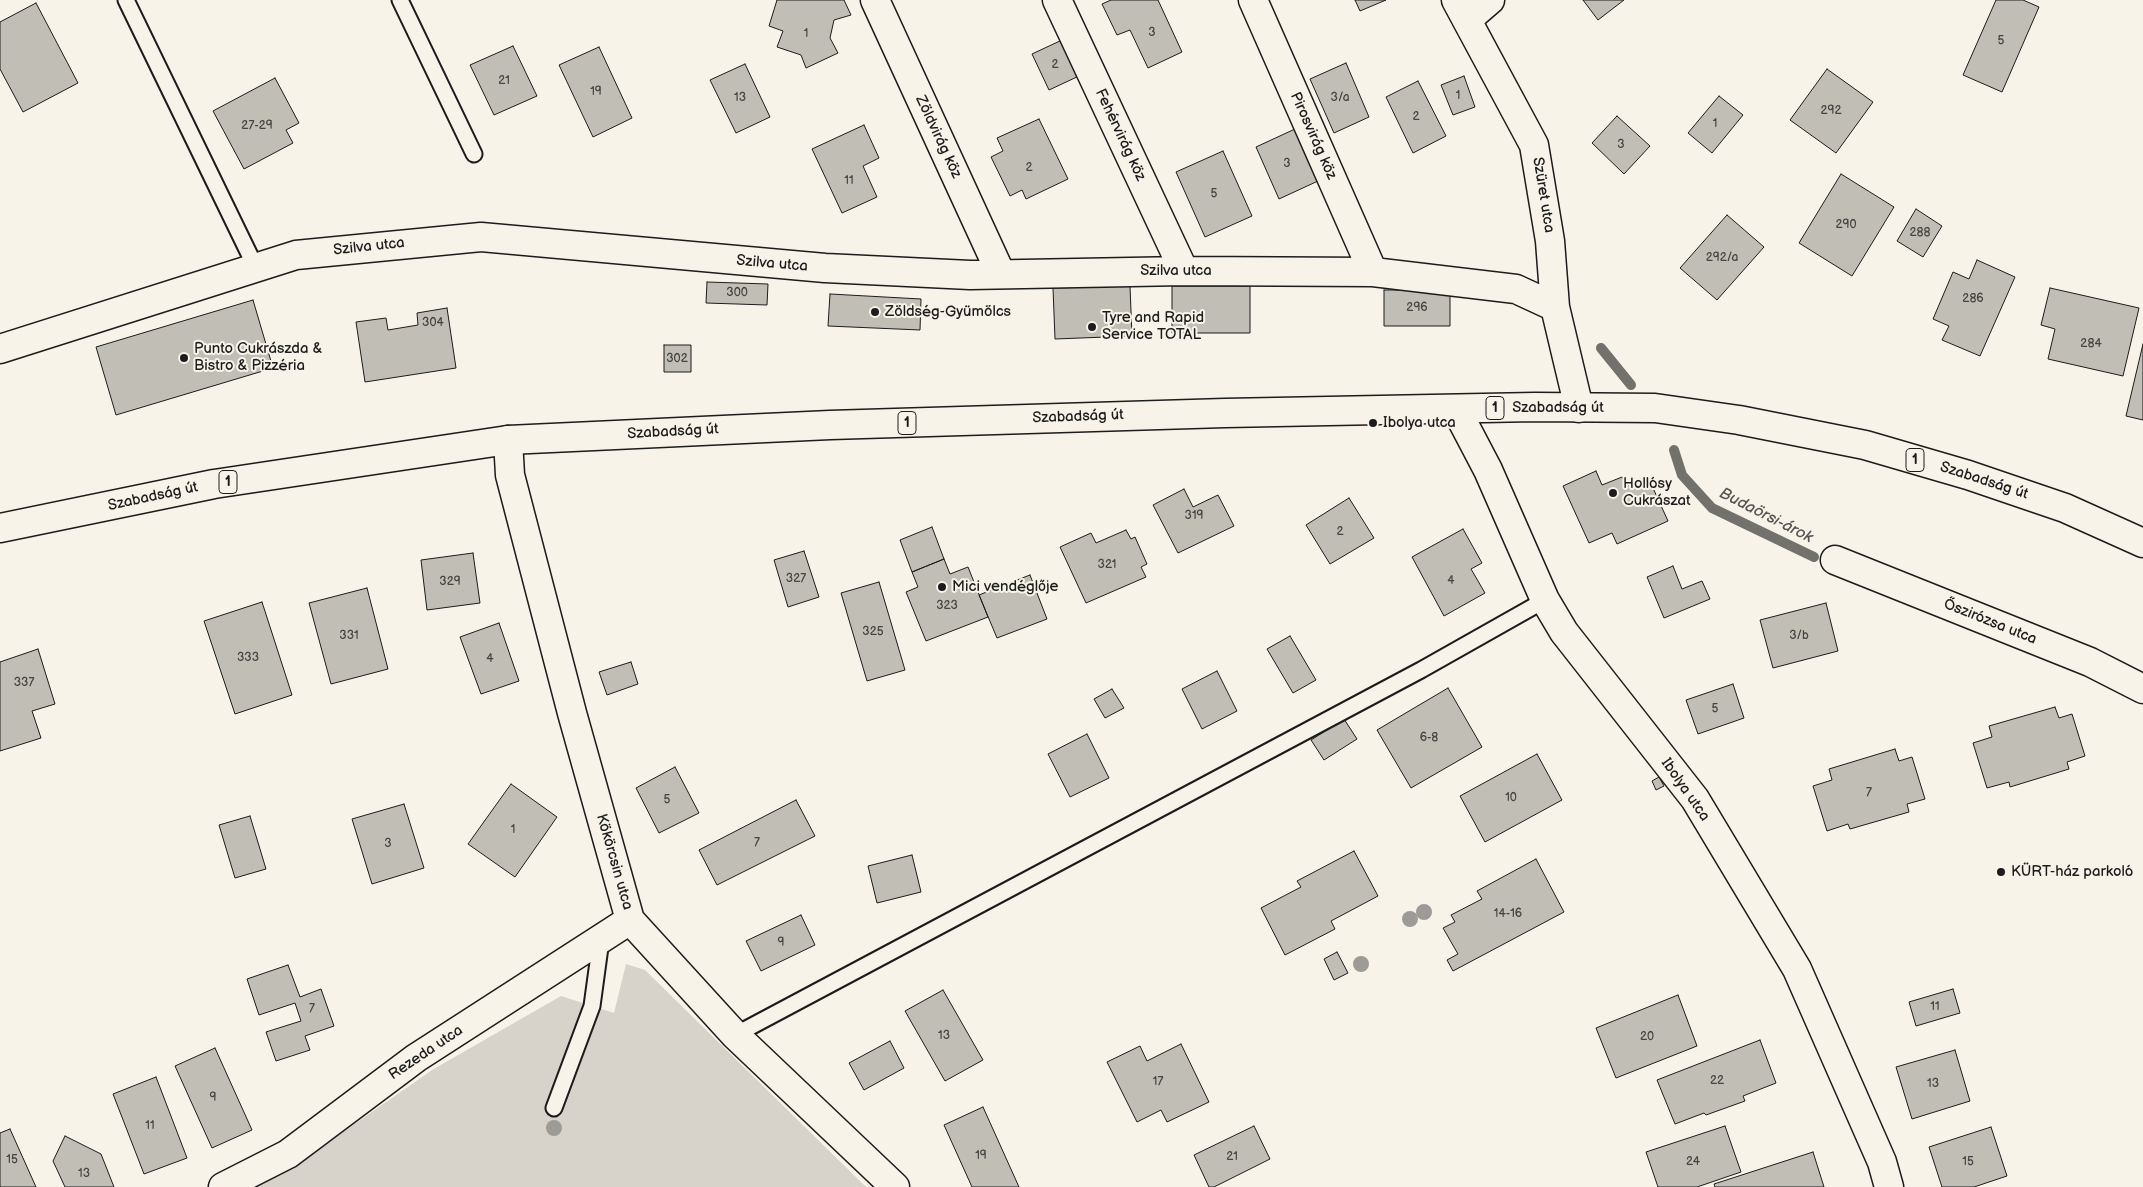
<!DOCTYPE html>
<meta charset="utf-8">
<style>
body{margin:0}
canvas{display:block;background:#f7f3e8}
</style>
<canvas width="2143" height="1187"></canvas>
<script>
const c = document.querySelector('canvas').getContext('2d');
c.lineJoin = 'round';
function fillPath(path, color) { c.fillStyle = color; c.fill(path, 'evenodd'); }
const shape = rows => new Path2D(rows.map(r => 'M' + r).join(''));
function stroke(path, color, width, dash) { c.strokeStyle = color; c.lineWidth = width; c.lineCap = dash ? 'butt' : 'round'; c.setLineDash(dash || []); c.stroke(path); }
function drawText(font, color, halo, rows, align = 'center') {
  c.font = font + ' "Balsamiq Sans",sans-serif'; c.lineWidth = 4; c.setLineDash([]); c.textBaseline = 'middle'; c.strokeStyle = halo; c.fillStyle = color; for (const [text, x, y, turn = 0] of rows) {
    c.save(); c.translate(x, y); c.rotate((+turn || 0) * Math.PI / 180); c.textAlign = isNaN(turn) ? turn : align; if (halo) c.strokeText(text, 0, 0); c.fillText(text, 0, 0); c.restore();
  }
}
const green = shape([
 [626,964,645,970,866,1187,246,1187,316,1151,432,1070,561,996,614,1013]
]);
const stream = shape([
 [1601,348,1631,385],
 [1674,450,1682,475,1712,508,1814,557]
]);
const building = shape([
 [777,0,844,0,851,15,834,20,830,38,838,53,806,68,801,55,777,47,783,31,769,26,777,0],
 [1111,0,1158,0,1182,52,1148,68,1130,30,1117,35,1102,4,1111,0],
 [1355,0,1386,0,1360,11,1355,0],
 [1583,0,1624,0,1598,20,1583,0],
 [1996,0,2023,0,2039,7,2002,92,1963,75,1996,0],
 [36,3,78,83,23,112,0,69,0,22,36,3],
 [1062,40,1079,76,1049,90,1032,54,1062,40],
 [513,46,537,96,494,115,470,65,513,46],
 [599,47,632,118,593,137,559,65,599,47],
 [1346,63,1369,117,1334,133,1310,79,1346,63],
 [745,64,770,117,736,133,710,80,745,64],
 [1827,69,1873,102,1836,153,1790,120,1827,69],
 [1464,76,1475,107,1453,115,1441,85,1464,76],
 [275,78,299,123,286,130,293,143,244,169,213,111,275,78],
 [1418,81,1446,136,1413,153,1386,97,1418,81],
 [1719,96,1743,115,1712,153,1688,133,1719,96],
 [1617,116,1650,146,1624,174,1592,143,1617,116],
 [1039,119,1068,179,1026,199,1022,190,1010,196,991,157,1003,151,997,138,1039,119],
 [864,125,879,158,863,166,877,197,842,213,812,149,864,125],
 [1295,129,1318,181,1279,199,1256,147,1295,129],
 [1223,151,1252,216,1205,237,1176,172,1223,151],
 [1841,174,1894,207,1852,276,1799,243,1841,174],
 [1916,209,1942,226,1923,257,1897,241,1916,209],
 [1727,215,1764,247,1717,300,1680,268,1727,215],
 [1977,260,2015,277,1980,356,1942,340,1949,326,1933,319,1953,272,1969,279,1977,260],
 [707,282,768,284,767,305,706,303,707,282],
 [1130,286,1132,336,1055,339,1053,288,1130,286],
 [1172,286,1250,286,1250,333,1172,333,1172,286],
 [2050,288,2139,308,2123,376,2048,359,2055,329,2041,325,2050,288],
 [1384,290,1450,290,1450,326,1384,326,1384,290],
 [830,294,921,299,920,330,828,326,830,294],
 [253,300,273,368,116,415,96,347,253,300],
 [447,308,456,368,365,382,356,322,386,318,388,330,418,325,417,313,447,308],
 [2143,344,2143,420,2126,416,2143,344],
 [664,345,691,345,691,372,664,372,664,345],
 [1596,471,1602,485,1622,477,1627,486,1648,477,1668,521,1617,544,1612,533,1589,543,1563,486,1596,471],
 [1184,489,1193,507,1218,495,1234,526,1178,553,1153,505,1184,489],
 [1349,498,1374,538,1330,564,1306,525,1349,498],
 [932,527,944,559,912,572,900,540,932,527],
 [1463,529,1482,563,1471,569,1485,593,1444,616,1412,557,1463,529],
 [1126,530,1131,539,1135,537,1147,564,1141,567,1146,577,1086,603,1060,547,1091,533,1096,543,1126,530],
 [804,551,819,597,788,607,774,560,804,551],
 [473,553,480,603,427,610,421,560,473,553],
 [944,559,950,574,968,567,988,617,926,641,906,592,918,587,912,572,944,559],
 [1673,566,1682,589,1702,581,1710,599,1664,618,1647,577,1673,566],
 [1030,575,1047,619,997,638,979,595,1030,575],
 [879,582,905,670,867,681,841,593,879,582],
 [367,588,388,669,331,684,309,603,367,588],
 [262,602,292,695,235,714,204,621,262,602],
 [1826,603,1838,651,1773,668,1760,620,1826,603],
 [499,623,519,681,481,694,460,637,499,623],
 [1290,636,1316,680,1293,693,1267,649,1290,636],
 [38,649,55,704,32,711,41,738,0,751,0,662,38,649],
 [631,662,638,684,607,695,599,672,631,662],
 [1217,671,1237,711,1202,729,1182,689,1217,671],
 [1733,684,1744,718,1698,734,1686,700,1733,684],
 [1448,688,1482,747,1411,788,1377,730,1448,688],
 [1112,689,1124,708,1105,718,1094,699,1112,689],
 [2055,707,2059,718,2072,714,2085,756,2067,762,2069,769,2010,787,2009,782,1987,788,1973,743,1992,737,1989,726,2055,707],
 [1344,719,1357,739,1324,760,1311,740,1344,719],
 [1087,734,1109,778,1070,797,1048,754,1087,734],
 [1895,749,1899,761,1912,757,1925,799,1907,804,1909,812,1850,829,1848,824,1827,831,1813,786,1832,780,1829,769,1895,749],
 [1537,754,1562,800,1485,842,1460,796,1537,754],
 [675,767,699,813,659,833,636,788,675,767],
 [1659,777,1664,786,1656,790,1652,781,1659,777],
 [511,784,557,817,515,877,468,844,511,784],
 [796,800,815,836,717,885,699,850,796,800],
 [404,804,424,868,372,884,352,819,404,804],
 [250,816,266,869,235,878,219,825,250,816],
 [1354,851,1378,896,1331,921,1335,929,1285,955,1261,908,1301,887,1297,881,1354,851],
 [912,855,921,892,877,903,868,866,912,855],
 [1536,859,1564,912,1453,971,1447,960,1458,954,1443,928,1455,922,1451,915,1482,899,1477,891,1536,859],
 [801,915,815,945,761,971,746,941,801,915],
 [1337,952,1348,973,1334,980,1324,959,1337,952],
 [288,965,300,997,321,989,334,1026,305,1036,310,1050,276,1061,266,1032,301,1021,295,1003,259,1015,247,979,288,965],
 [1953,989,1960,1013,1916,1026,1909,1002,1953,989],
 [943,990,983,1060,945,1081,905,1011,943,990],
 [1678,995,1697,1046,1616,1078,1596,1028,1678,995],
 [1760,1040,1776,1083,1743,1096,1745,1101,1706,1115,1704,1113,1675,1124,1657,1080,1760,1040],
 [890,1041,904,1068,864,1090,849,1063,890,1041],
 [1181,1044,1209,1102,1167,1122,1161,1110,1137,1122,1107,1062,1140,1046,1147,1061,1181,1044],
 [215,1048,252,1130,212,1148,175,1066,215,1048],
 [1955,1050,1970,1101,1912,1119,1896,1067,1955,1050],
 [156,1077,187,1158,144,1174,113,1094,156,1077],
 [983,1107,1019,1187,972,1187,944,1125,983,1107],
 [1254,1126,1270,1159,1214,1187,1209,1187,1194,1155,1254,1126],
 [1725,1126,1741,1172,1697,1187,1658,1187,1646,1152,1725,1126],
 [1991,1127,2007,1176,1974,1187,1942,1187,1929,1147,1991,1127],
 [10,1129,36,1187,0,1187,0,1133,10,1129],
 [65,1136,101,1154,114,1187,65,1187,53,1161,65,1136],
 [1813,1152,1824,1187,1715,1187,1714,1184,1813,1152]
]);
const service = shape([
 [126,0,256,268],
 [400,0,474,154],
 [735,1035,1421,670,1545,600],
 [554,1108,592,1006,601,940]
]);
const minor = shape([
 [875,0,1001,274],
 [1057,0,1184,271],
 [1253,0,1373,272],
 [1456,0,1534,145,1550,241,1555,307,1579,408],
 [1468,19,1490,0],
 [0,349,296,255,481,237,825,268,970,275,1184,271,1373,272,1516,289,1555,307],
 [1456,409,1488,470,1545,600,1564,632,1695,799,1797,969,1882,1162,1889,1187],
 [508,440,510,475,572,713,630,920,735,1035,895,1187],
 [1835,560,2090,662,2143,689],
 [223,1187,288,1154,416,1058,630,920]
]);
const primary = shape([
 [0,528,214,484,508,440,830,425,1225,413,1535,407,1655,408,1739,420,1865,445,1968,475,2065,508,2143,543]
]);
const trees = [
 [1424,912],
 [1410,919],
 [1361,964],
 [554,1128]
];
const markers = [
 [875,312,5,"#1c1c1c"],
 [1092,327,5,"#1c1c1c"],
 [184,358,5,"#1c1c1c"],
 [1373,423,5,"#1c1c1c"],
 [1613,493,5,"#1c1c1c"],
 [942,587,5,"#1c1c1c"],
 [2001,872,5,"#1c1c1c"]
];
const numberNames = [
 ["3",1152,33],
 ["1",806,34],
 ["5",2001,41],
 ["2",1055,65],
 ["21",504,81],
 ["19",596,92],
 ["1",1458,96],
 ["13",740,98],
 ["3/a",1340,98],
 ["292",1831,111],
 ["2",1416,117],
 ["1",1715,124],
 ["27-29",257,126],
 ["3",1621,145],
 ["3",1287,164],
 ["2",1029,168],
 ["11",849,181],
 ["5",1214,194],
 ["290",1846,225],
 ["288",1920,233],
 ["292/a",1722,258],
 ["300",737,293],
 ["286",1973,299],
 ["296",1417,308],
 ["304",433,323],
 ["284",2091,344],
 ["302",677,359],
 ["319",1194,516],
 ["2",1340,532],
 ["321",1107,565],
 ["327",796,579],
 ["4",1451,581],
 ["329",450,582],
 ["323",947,606],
 ["325",873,632],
 ["331",349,636],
 ["3/b",1799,636],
 ["333",248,658],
 ["4",490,659],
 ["337",24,683],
 ["5",1715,709],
 ["6-8",1429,738],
 ["7",1869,793],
 ["10",1511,798],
 ["5",667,800],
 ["1",513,830],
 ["7",757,843],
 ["3",388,844],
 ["14-16",1508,914],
 ["9",781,943],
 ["11",1935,1007],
 ["7",312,1009],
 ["13",944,1036],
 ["20",1647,1037],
 ["22",1717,1081],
 ["17",1158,1082],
 ["13",1933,1084],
 ["9",213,1098],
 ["11",150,1126],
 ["19",981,1156],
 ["21",1232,1157],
 ["15",12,1160],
 ["24",1693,1162],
 ["15",1968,1162],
 ["13",84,1174]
];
const shields = [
 [1495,408,18],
 [907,423,18],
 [1915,460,18],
 [228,482,18]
];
const shieldNames = [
 ["1",1495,408],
 ["1",907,423],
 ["1",1915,460],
 ["1",228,482]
];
const streetNames = [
 ["Fehérvirág köz",1120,135,65],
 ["Pirosvirág köz",1313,136,66],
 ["Zöldvirág köz",938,137,65],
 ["Szüret utca",1543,195,81],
 ["Szilva utca",369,247,-6],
 ["Szilva utca",772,264,5],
 ["Szilva utca",1176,271],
 ["Szabadság út",1558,408],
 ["Szabadság út",1078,417,-2],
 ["Szabadság út",673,432,-3],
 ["Szabadság út",1984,481,18],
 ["Szabadság út",153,497,-12],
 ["Őszirózsa utca",1990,622,22],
 ["Ibolya utca",1685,790,55],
 ["Kökörcsin utca",614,862,74],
 ["Rezeda utca",426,1053,-34]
];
const poiNames = [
 ["Zöldség-Gyümölcs",885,312],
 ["Tyre and Rapid",1102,318],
 ["Service TOTAL",1102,335],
 ["Punto Cukrászda &",194,349],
 ["Bistro & Pizzéria",194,366],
 ["Ibolya utca",1383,423],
 ["Hollósy",1623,484],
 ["Cukrászat",1623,501],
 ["Mici vendéglője",952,587],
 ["KÜRT-ház parkoló",2011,872]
];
const waterNames = [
 ["Budaörsi-árok",1766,516,27]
];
fillPath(green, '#d7d3cb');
stroke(stream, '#72716c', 10);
fillPath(building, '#c0beb5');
stroke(building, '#1c1c1c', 1);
stroke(service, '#1c1c1c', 19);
stroke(minor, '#1c1c1c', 31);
stroke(primary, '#1c1c1c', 31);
stroke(service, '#f7f3e8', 15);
stroke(minor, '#f7f3e8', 28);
stroke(primary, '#f7f3e8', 28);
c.fillStyle = '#9d9b95';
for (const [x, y] of trees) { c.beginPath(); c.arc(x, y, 8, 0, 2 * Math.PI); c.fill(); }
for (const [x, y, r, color] of markers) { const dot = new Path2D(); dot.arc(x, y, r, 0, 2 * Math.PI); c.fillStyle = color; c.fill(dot); stroke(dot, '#f7f3e8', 2); }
drawText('12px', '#454442', null, numberNames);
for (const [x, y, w] of shields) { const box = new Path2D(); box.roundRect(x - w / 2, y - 11.5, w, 23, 4); c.fillStyle = '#f7f3e8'; c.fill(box); stroke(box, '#1c1c1c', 1); }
drawText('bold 14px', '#1c1c1c', null, shieldNames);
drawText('15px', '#1c1c1c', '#f7f3e8', streetNames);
drawText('15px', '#1c1c1c', '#f7f3e8', poiNames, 'left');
drawText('italic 16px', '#565452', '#f7f3e8', waterNames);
</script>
